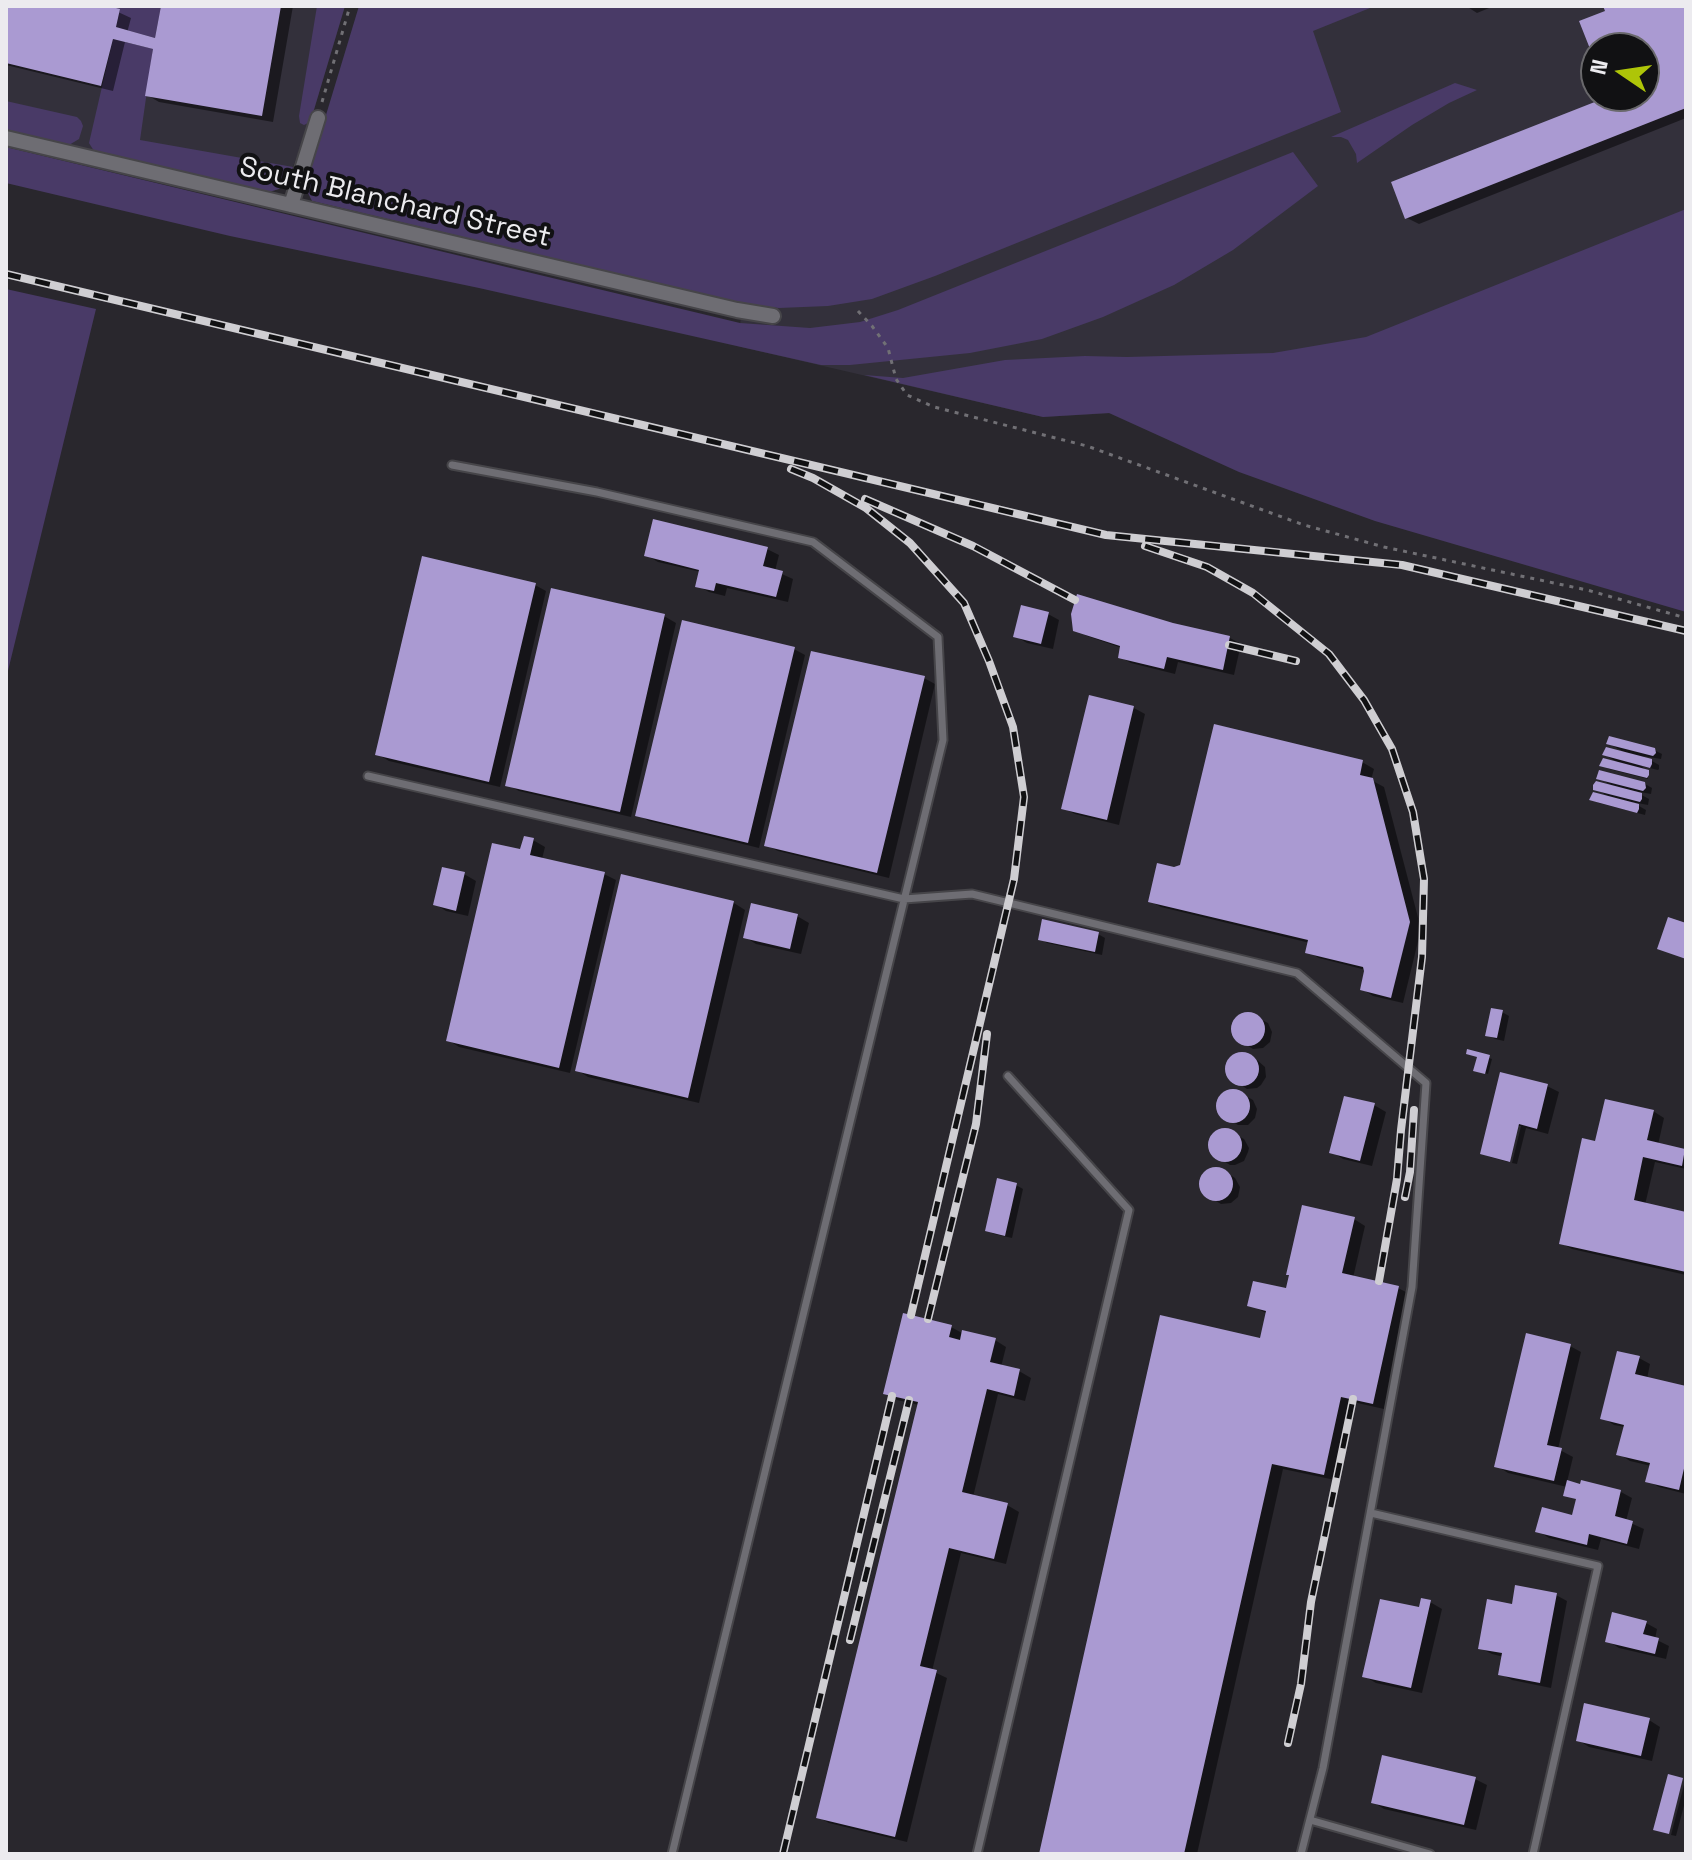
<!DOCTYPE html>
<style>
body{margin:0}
#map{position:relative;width:1692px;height:1860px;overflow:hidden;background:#29272d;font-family:"Space Grotesk",sans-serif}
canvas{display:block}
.frame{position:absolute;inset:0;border:8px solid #ecebef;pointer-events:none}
.north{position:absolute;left:1580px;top:32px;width:80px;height:80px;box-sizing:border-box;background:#111113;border:2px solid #69686b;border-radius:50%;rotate:283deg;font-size:22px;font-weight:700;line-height:32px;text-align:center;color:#ecebef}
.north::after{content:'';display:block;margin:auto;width:28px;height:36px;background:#aec508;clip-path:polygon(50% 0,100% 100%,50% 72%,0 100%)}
</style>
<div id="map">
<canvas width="1692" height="1860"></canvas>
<div class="frame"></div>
<div class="north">N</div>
</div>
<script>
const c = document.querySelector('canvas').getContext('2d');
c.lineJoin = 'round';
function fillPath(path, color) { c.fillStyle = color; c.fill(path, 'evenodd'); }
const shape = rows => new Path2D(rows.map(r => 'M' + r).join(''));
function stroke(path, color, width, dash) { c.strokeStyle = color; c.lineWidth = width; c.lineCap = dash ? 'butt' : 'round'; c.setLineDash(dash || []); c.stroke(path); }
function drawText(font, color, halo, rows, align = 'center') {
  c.font = font + ' "Space Grotesk",sans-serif'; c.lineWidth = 8; c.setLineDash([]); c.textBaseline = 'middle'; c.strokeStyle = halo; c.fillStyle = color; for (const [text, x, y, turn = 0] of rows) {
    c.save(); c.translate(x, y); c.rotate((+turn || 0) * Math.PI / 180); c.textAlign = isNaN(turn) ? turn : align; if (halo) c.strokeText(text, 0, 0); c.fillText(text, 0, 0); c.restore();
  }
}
const built = shape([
 [6,6,345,6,313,113,288,180,279,189,269,192,6,130],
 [830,6,1686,6,1686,237,1186,409,1043,417,737,346,746,282],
 [1596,48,1644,48,1644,96,1596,96]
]);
const green = shape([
 [108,6,161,6,155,38,116,27,120,9],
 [317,6,345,6,313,113,310,122,304,125,300,123,299,116],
 [359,6,1375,6,1313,31,1341,112,935,276,872,299,828,306,779,308,743,304,312,201,308,193,306,181],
 [113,39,153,49,140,140,293,167,288,180,279,189,269,192,94,151,89,143],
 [1455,83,1477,90,1449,103,1412,125,1357,163,1356,154,1348,140,1341,137,1331,137],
 [6,101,77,117,81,121,83,126,79,139,69,145,6,130],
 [6,147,740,323,810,328,860,322,898,310,1293,152,1318,186,1233,250,1174,285,1103,317,1042,339,970,353,850,365,821,365,479,288,230,236,6,183],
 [1686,209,1686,612,1375,521,1239,472,1109,413,1043,417,864,375,903,378,1005,360,1085,356,1127,357,1273,353,1366,337],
 [6,289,96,309,6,679]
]);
const shadow = shape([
 [6,6,105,6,131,18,127,33,157,41,163,6,293,6,273,122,159,102,147,95,155,49,125,42,113,91,6,65],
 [1466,6,1494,6,1477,13],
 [1605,6,1686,6,1686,118,1419,224,1407,218,1611,96,1644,96,1644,48,1596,48,1596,59,1582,22,1608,12],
 [767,549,779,555,775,571,793,579,788,602,727,588,725,596,709,592,698,586,701,572,658,562,646,555],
 [535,585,546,591,500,787,389,761,377,754],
 [1048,614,1059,620,1053,649,1027,643,1015,636],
 [664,616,676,623,631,817,519,791,508,785],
 [1172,625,1230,638,1241,644,1234,675,1178,662,1175,674,1131,663,1120,657,1122,648,1087,636,1075,629],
 [794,649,805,655,759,848,649,821,638,815],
 [924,678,935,684,889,878,778,851,766,845],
 [1134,708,1145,714,1119,825,1075,814,1063,808],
 [1608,743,1654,750,1662,754,1661,759,1643,756,1659,765,1659,769,1658,770,1641,766,1647,771,1648,779,1609,769,1602,765,1619,763,1605,755,1624,752],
 [1362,762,1374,769,1371,780,1384,787,1421,929,1403,1003,1373,996,1362,989,1366,970,1319,958,1308,952,1310,943,1161,907,1150,901,1174,869],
 [1598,777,1645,784,1652,788,1651,794,1634,791,1649,799,1648,805,1632,802,1646,810,1645,815,1599,803,1592,799,1609,797,1595,788,1614,787],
 [533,840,545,847,542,859,604,874,616,880,570,1073,459,1047,448,1040,522,852],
 [464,874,476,881,468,916,446,911,435,904],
 [623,877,734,903,745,910,699,1103,588,1077,577,1070],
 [797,916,809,923,801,954,756,944,745,937],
 [1098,934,1105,938,1102,955,1047,943,1040,939],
 [1502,1012,1509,1016,1504,1041,1495,1039,1487,1035],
 [1250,1014,1268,1023,1272,1032,1270,1042,1263,1048,1253,1049,1237,1039,1233,1030,1236,1020,1240,1017],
 [1468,1052,1492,1059,1488,1074,1478,1071,1479,1057],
 [1244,1054,1257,1060,1265,1067,1266,1077,1261,1085,1257,1088,1247,1089,1231,1078,1227,1069,1230,1059,1234,1056],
 [1547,1086,1559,1092,1548,1134,1526,1128,1517,1164,1512,1163,1521,1126,1517,1126,1508,1162,1490,1157,1482,1153],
 [1235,1090,1253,1100,1257,1109,1255,1118,1248,1125,1238,1125,1222,1115,1219,1111,1219,1101,1225,1093],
 [1374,1105,1386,1112,1372,1166,1343,1159,1332,1152],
 [1653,1111,1664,1118,1658,1145,1686,1152,1686,1169,1655,1162,1645,1205,1686,1214,1686,1275,1572,1249,1561,1243,1597,1143],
 [1226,1130,1244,1139,1249,1148,1248,1152,1244,1161,1235,1165,1230,1165,1213,1154,1210,1145,1213,1135,1216,1132],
 [1212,1169,1223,1170,1235,1178,1240,1187,1238,1197,1231,1203,1221,1204,1204,1194,1201,1184,1204,1175],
 [1016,1185,1023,1189,1012,1238,994,1234,987,1230],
 [1354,1219,1365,1226,1353,1278,1398,1288,1410,1294,1384,1409,1353,1402,1335,1480,1283,1469,1197,1854,1041,1854,1262,1340,1268,1314,1250,1305,1288,1290],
 [951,1327,964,1334,995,1340,1006,1347,1001,1367,1019,1371,1031,1378,1025,1401,998,1394,973,1497,1007,1505,1019,1512,1006,1564,961,1553,932,1671,947,1678,907,1842,829,1823,818,1817,919,1405,897,1400,885,1393],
 [1570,1346,1581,1352,1558,1449,1573,1457,1567,1482,1581,1487,1582,1482,1621,1492,1632,1498,1626,1521,1644,1529,1639,1549,1601,1539,1598,1550,1549,1538,1538,1531,1573,1517,1578,1499,1567,1487,1508,1473,1497,1466],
 [1639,1358,1650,1364,1647,1379,1686,1388,1686,1494,1659,1487,1648,1481,1651,1466,1630,1461,1619,1454,1625,1427,1614,1425,1603,1418],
 [1556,1595,1567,1601,1551,1688,1512,1680,1501,1674,1504,1657,1492,1654,1480,1648,1514,1606],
 [1430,1602,1442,1609,1422,1693,1376,1683,1364,1676,1421,1610],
 [1646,1623,1657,1629,1655,1639,1669,1646,1666,1659,1619,1648,1608,1641],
 [1649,1720,1660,1727,1652,1761,1589,1747,1578,1740],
 [1475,1779,1487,1785,1476,1830,1384,1809,1373,1802],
 [1685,1781,1686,1798,1676,1836,1671,1835]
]);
const building = shape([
 [6,6,108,6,120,9,116,27,155,38,161,6,281,6,262,116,145,96,153,49,113,39,101,86,6,63],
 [1603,6,1686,6,1686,108,1405,219,1391,182,1610,96,1644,96,1644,48,1596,48,1596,64,1579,21,1605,11],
 [653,519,768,547,763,566,783,571,776,597,716,583,714,591,695,587,699,570,644,556],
 [422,556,536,583,489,782,375,755],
 [551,588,665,614,620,812,505,786],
 [1077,594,1173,623,1230,636,1223,670,1167,657,1164,669,1118,658,1120,646,1073,631,1071,614],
 [1021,605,1049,612,1041,644,1013,637],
 [682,620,795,647,748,843,635,816],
 [811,651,925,676,877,873,764,846],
 [1089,695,1134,706,1107,820,1061,809],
 [1214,724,1363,760,1360,775,1373,778,1410,922,1391,998,1360,990,1364,971,1363,967,1305,953,1308,940,1148,902,1157,863,1174,867,1180,865],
 [1609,736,1655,748,1656,753,1653,756,1606,744],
 [1606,747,1652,759,1652,764,1650,768,1602,755],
 [1603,758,1649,770,1649,775,1647,778,1599,766],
 [1599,770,1645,782,1646,788,1643,791,1596,779],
 [1596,781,1642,793,1642,799,1640,802,1593,790,1593,785],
 [1593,792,1639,804,1639,809,1637,813,1589,800],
 [524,836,534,838,530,855,605,872,559,1068,446,1041,492,843,520,849],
 [442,867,465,872,456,911,433,905],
 [621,874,734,901,688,1098,575,1071],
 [751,903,798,914,790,949,743,938],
 [1668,917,1686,923,1686,959,1657,949],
 [1042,919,1099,932,1095,952,1038,940],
 [1491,1008,1503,1010,1497,1038,1485,1036],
 '1231 1029a17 17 0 1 1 34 0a17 17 0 1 1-34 0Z',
 [1467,1049,1490,1055,1485,1074,1473,1071,1477,1057,1466,1054],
 '1225 1069a17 17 0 1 1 34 0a17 17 0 1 1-34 0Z',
 [1500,1072,1548,1084,1537,1129,1519,1124,1510,1162,1480,1154],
 '1216 1106a17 17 0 1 1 34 0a17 17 0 1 1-34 0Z',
 [1344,1096,1375,1103,1360,1161,1329,1153],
 [1605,1099,1654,1110,1647,1140,1685,1149,1682,1166,1643,1157,1634,1200,1686,1212,1686,1272,1559,1244,1582,1138,1595,1141],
 '1208 1145a17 17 0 1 1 34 0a17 17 0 1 1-34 0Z',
 '1199 1184a17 17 0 1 1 34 0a17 17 0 1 1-34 0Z',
 [997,1178,1017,1183,1005,1236,985,1231],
 [1302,1205,1355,1217,1342,1273,1399,1286,1373,1404,1341,1397,1324,1475,1272,1464,1184,1854,1039,1854,1160,1315,1260,1338,1266,1311,1247,1306,1253,1281,1286,1288,1289,1275,1286,1275],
 [903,1313,952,1325,949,1337,960,1340,962,1330,996,1338,990,1362,1020,1369,1014,1396,987,1389,962,1492,1008,1503,994,1559,949,1548,920,1666,937,1670,895,1837,816,1818,918,1402,883,1394],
 [1526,1333,1571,1344,1547,1445,1562,1448,1554,1481,1494,1467],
 [1617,1351,1640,1356,1635,1374,1686,1386,1686,1460,1679,1490,1645,1482,1650,1463,1616,1455,1624,1425,1600,1419],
 [1567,1480,1580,1484,1581,1480,1621,1490,1615,1516,1633,1521,1627,1544,1589,1534,1587,1545,1535,1532,1542,1507,1572,1515,1576,1499,1563,1496],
 [1515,1585,1557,1593,1540,1683,1498,1675,1502,1653,1478,1649,1487,1599,1512,1604],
 [1421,1598,1431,1600,1411,1688,1362,1677,1380,1599,1419,1607],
 [1612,1612,1647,1621,1643,1634,1659,1638,1655,1654,1605,1642],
 [1584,1703,1650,1718,1641,1756,1576,1741],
 [1382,1755,1476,1777,1464,1825,1371,1803],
 [1668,1774,1683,1778,1669,1834,1653,1830]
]);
const path = shape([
 [322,102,350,6],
 [858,311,872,326,888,348,896,379,907,395,934,407,1087,446,1304,525,1384,547,1587,590,1686,618]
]);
const service = shape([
 [452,465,597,492,813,542,938,637,943,740,672,1854],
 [368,776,904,899,972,894,1297,973,1426,1083,1412,1287,1323,1768,1301,1854],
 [1371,1513,1598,1566,1533,1854],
 [1310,1820,1430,1854],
 [977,1854,1129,1210,1008,1076]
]);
const minor = shape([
 [6,138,737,310,773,316],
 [291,205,318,118]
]);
const rail = shape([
 [6,274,1106,535,1402,565,1686,631],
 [791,469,813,478,866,508,910,543,964,603,989,661,1013,727,1024,797,1014,879,911,1315],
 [865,499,973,546,1075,600],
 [1145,546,1207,567,1253,593,1329,654,1364,700,1392,749,1413,812,1424,879,1422,957,1401,1130,1397,1179,1379,1281],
 [1229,645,1296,661],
 [1405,1197,1410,1172,1414,1110],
 [928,1319,976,1124,987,1034],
 [850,1640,909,1400],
 [1288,1743,1301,1684,1311,1602,1353,1399],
 [783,1854,892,1396]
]);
const streetNames = [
 ["South Blanchard Street",395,203,13]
];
fillPath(built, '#33303b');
fillPath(green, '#493a67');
fillPath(shadow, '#0007');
fillPath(building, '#aa9ad2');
stroke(service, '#464549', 11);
stroke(minor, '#464549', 18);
stroke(path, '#717075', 3, [4, 6]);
stroke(service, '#6e6d73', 7);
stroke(minor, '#6e6d73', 14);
stroke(rail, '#cfced2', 8);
stroke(rail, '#111113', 5, [15]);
drawText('28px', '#ecebef', '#111113', streetNames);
</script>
